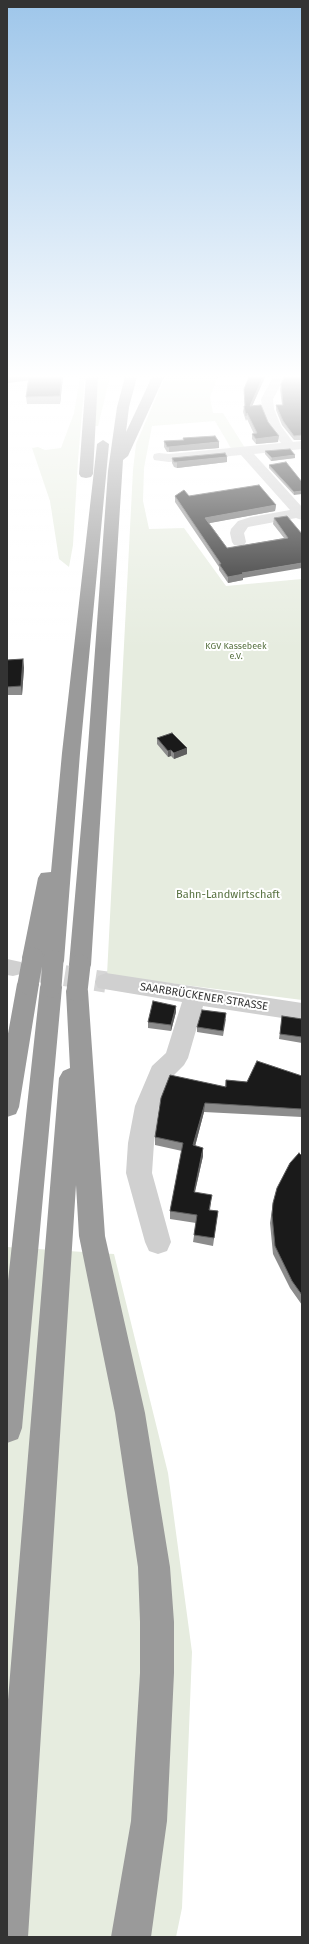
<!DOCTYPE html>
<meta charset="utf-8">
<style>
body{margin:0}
#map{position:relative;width:309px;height:1944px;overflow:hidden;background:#fff;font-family:"Fira Sans",sans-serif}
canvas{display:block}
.frame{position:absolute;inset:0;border:8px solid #333;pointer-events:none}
</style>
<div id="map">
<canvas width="309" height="1944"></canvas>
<div class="frame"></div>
</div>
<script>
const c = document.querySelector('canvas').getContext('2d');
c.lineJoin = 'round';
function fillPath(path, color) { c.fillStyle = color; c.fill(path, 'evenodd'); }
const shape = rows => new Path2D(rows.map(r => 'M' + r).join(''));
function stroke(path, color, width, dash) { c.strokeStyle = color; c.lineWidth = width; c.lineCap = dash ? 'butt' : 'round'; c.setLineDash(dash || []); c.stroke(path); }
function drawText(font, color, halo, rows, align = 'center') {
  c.font = font + ' "Fira Sans",sans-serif'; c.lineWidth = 4; c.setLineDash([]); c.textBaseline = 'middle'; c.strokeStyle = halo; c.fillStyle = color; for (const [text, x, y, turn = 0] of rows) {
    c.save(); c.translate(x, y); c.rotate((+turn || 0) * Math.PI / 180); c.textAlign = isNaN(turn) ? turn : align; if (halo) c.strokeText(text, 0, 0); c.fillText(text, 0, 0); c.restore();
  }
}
const green = shape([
 [80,377,85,377,78,460,73,545,69,567,59,559,50,501,32,448,38,447,45,450,61,448,74,413],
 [98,377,110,377,98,426,95,426],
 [165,377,218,377,210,397,213,413,223,413,245,448,232,450,215,421,152,426,144,468,143,501,149,529,184,528,226,586,302,579,302,1000,107,975,133,470,136,444],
 [7,1247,114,1254,168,1473,192,1652,182,1908,176,1937,7,1937]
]);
const minorTunnel = shape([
 [34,971,106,982]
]);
const minor = shape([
 [273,377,285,377,273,399,274,409,281,426,293,442,302,441,302,449,254,454,302,507,302,520,296,518,248,527,244,533,246,542,244,545,239,546,234,545,232,542,230,533,231,529,238,521,251,517,290,510,241,455,169,462,154,460,153,457,154,454,159,453,169,454,281,443,269,426,262,409,261,399,273,377],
 [7,959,21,962,24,968,21,974,13,976,7,975,7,959],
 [106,973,302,1003,302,1021,203,1006,188,1058,184,1065,170,1079,159,1106,154,1143,152,1173,171,1242,167,1251,158,1254,149,1251,145,1242,126,1173,128,1143,135,1106,152,1066,166,1053,182,1002,98,988,95,982,98,976,106,973]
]);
const highway = shape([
 [86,377,98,377,93,474,91,477,86,478,81,477,79,474,86,377],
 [125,377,137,377,129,407,126,432,152,377,164,377,128,456,123,460,91,965,88,971,80,973,72,971,69,965,88,747,108,471,117,407,125,377],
 [103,440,109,444,80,753,64,961,61,967,53,969,45,967,42,961,41,964,33,966,25,964,22,958,38,878,41,873,51,872,62,753,97,444,103,440],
 [28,975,36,978,39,984,19,1107,16,1114,7,1117,7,1039,17,984,20,978,28,975],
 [51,978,59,981,62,987,22,1428,18,1439,7,1443,7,1290,40,987,43,981,51,978],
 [77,982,85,985,88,991,105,1236,145,1413,170,1567,174,1622,174,1673,167,1821,151,1937,111,1937,131,1821,140,1673,140,1622,138,1567,115,1413,79,1236,76,1185,28,1937,7,1937,7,1712,59,1078,63,1071,70,1068,66,991,69,985,77,982]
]);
const highwayBridge = shape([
 [28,984,33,958],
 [51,987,53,961],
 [77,991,80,965]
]);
const wall = shape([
 [7,377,63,377,60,404,27,404,26,397,29,380,7,383],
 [265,377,252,406,268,422,278,442,256,444,252,439,252,434,254,434,247,419,246,421,243,412,244,406,245,406,244,394,244,389],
 [302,377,302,440,294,440,282,425,276,410,276,405,282,405,280,389,281,384],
 [183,438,219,448,167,452,164,447,164,441,183,440],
 [265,451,295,458,271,461,265,454],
 [227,457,227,462,177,468,174,467,172,463,172,458],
 [269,465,302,482,294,495,269,468],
 [175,496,189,496,276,505,275,511,209,523,227,548,284,538,273,524,274,518,302,534,243,578,243,580,228,583,219,570,219,567,175,502],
 [23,659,24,668,22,695,7,695,7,660],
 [157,738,187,748,187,754,174,759,171,756,168,757,157,744],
 [176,1006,176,1012,171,1031,148,1028,148,1022],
 [282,1016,302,1019,302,1043,279,1039],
 [226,1019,223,1036,197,1032,197,1027],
 [302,1076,302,1117,204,1112,195,1146,203,1156,195,1192,211,1203,210,1210,218,1211,213,1246,193,1242,196,1223,170,1219,170,1211,182,1151,155,1145,155,1137,225,1087,226,1080,247,1082],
 [302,1156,302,1305,290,1288,273,1254,270,1223,273,1203]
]);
const shadedWall = shape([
 [7,377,30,377,31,380,7,383],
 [62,377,63,377,60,404,60,396],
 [263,377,265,377,250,411,250,406],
 [279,436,278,442,256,444,256,439],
 [219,442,219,448,169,452,169,447],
 [295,455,295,458,271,461,272,458],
 [227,457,227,462,177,468,177,462],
 [302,491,302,494,294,495,294,492],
 [276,505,275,511,205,524,205,518],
 [302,563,302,568,243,578,243,580,228,583,228,577,242,573],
 [23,659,24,668,22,695,21,686],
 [187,748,187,754,174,759,174,753],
 [171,750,171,756,168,757,168,751],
 [176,1006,176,1012,171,1031,171,1025],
 [205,1103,204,1112,193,1154,193,1145],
 [203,1148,203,1156,193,1200,194,1192]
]);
const building = shape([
 [29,377,62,377,60,396,26,397,29,377],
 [249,377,263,377,250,406,261,405,268,422,279,436,256,439,252,434,257,433,247,413,246,416,244,406,245,406,244,389,249,377],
 [284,377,302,377,302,435,294,436,283,421,276,405,283,405,281,384,284,377],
 [215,436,219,442,169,447,167,447,164,441,184,440,183,438,215,436],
 [290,449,295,455,272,458,265,451,290,449],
 [225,453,227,457,177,462,174,462,172,458,225,453],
 [286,462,302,482,302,491,294,492,269,465,286,462],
 [259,485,276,505,205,518,227,548,288,538,274,518,287,516,302,534,302,563,242,573,244,574,228,577,219,564,221,564,175,496,184,490,189,496,259,485],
 [23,659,21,686,7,687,7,660,23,659],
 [172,733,187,748,174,753,171,750,168,751,157,738,172,733],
 [153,1001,176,1006,171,1025,148,1022,153,1001],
 [202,1010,226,1013,223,1031,197,1027,202,1010],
 [282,1016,302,1019,302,1037,280,1034,282,1016],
 [257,1061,302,1076,302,1109,205,1103,193,1145,203,1148,194,1192,212,1195,209,1210,218,1211,214,1238,194,1235,197,1215,170,1211,183,1143,155,1137,161,1098,170,1075,226,1087,226,1080,247,1082,257,1061],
 [299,1153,302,1156,302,1295,292,1281,275,1246,272,1215,273,1203,277,1188,290,1163,299,1153]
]);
const farParknames = [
 ["KGV Kassebeek",236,646],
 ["e.V.",236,656]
];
const parkNames = [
 ["Bahn-Landwirtschaft",228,895]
];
const streetNames = [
 ["SAARBRÜCKENER STRASSE",204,997,9]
];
fillPath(green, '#e6ecdf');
stroke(minorTunnel, '#d6d6d6', 21, [21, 10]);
fillPath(minor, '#d0d0d0');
fillPath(highway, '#9a9a9a');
stroke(highwayBridge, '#9a9a9a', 21);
fillPath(wall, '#8c8c8c');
fillPath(shadedWall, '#5f5f5f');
fillPath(building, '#1a1a1a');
stroke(building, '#5f5f5f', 1);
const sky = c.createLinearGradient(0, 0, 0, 649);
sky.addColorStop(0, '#9ec6ea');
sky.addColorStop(0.58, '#fff');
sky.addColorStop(1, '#ffffff00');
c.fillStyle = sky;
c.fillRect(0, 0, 309, 649);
drawText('9px', '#56703f', '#fff', farParknames);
drawText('11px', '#56703f', '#fff', parkNames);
drawText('11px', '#333', '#fff', streetNames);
</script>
